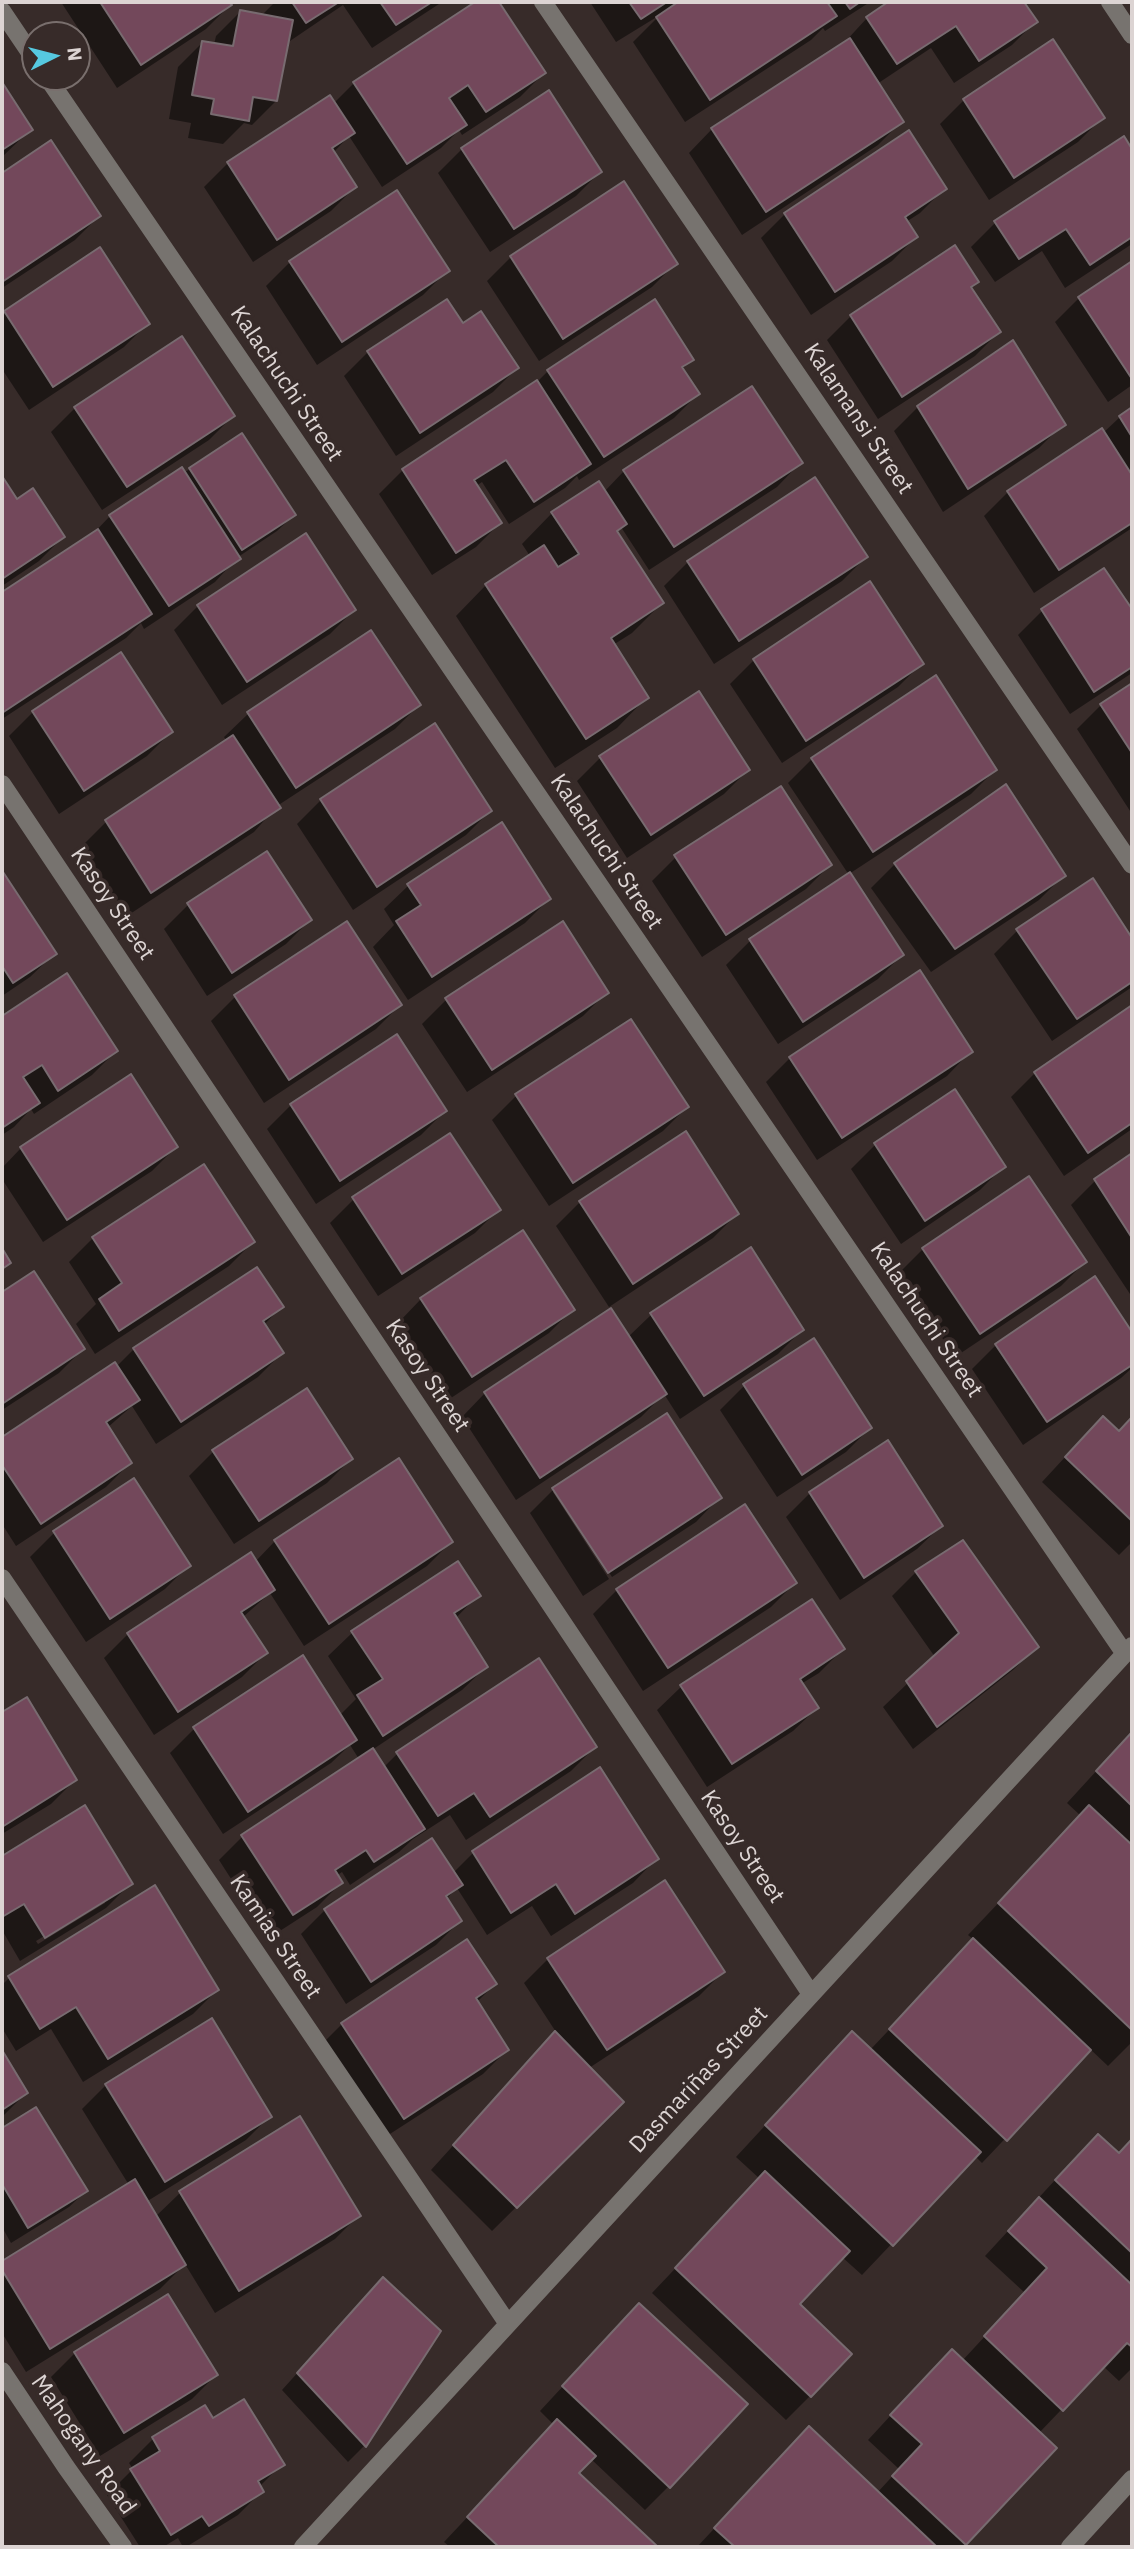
<!DOCTYPE html>
<meta charset="utf-8">
<style>
body{margin:0}
#map{position:relative;width:1134px;height:2549px;overflow:hidden;background:#372b29;font-family:"IBM Plex Sans",sans-serif}
canvas{display:block}
.frame{position:absolute;inset:0;border:4px solid #dcd4d3;pointer-events:none}
.north{position:absolute;left:21px;top:21px;width:70px;height:70px;box-sizing:border-box;background:#372b29;border:2px solid #796f6d;border-radius:50%;rotate:84deg;font-size:19px;font-weight:700;line-height:28px;text-align:center;color:#dcd4d3}
.north::after{content:'';display:block;margin:auto;width:24px;height:32px;background:#56c9e0;clip-path:polygon(50% 0,100% 100%,50% 72%,0 100%)}
</style>
<div id="map">
<canvas width="1134" height="2549"></canvas>
<div class="frame"></div>
<div class="north">N</div>
</div>
<script>
const c = document.querySelector('canvas').getContext('2d');
c.lineJoin = 'round';
function fillPath(path, color) { c.fillStyle = color; c.fill(path, 'evenodd'); }
const shape = rows => new Path2D(rows.map(r => 'M' + r).join(''));
function stroke(path, color, width, dash) { c.strokeStyle = color; c.lineWidth = width; c.lineCap = dash ? 'butt' : 'round'; c.setLineDash(dash || []); c.stroke(path); }
function drawText(font, color, halo, rows, align = 'center') {
  c.font = font + ' "IBM Plex Sans",sans-serif'; c.lineWidth = 7; c.setLineDash([]); c.textBaseline = 'middle'; c.strokeStyle = halo; c.fillStyle = color; for (const [text, x, y, turn = 0] of rows) {
    c.save(); c.translate(x, y); c.rotate((+turn || 0) * Math.PI / 180); c.textAlign = isNaN(turn) ? turn : align; if (halo) c.strokeText(text, 0, 0); c.fillText(text, 0, 0); c.restore();
  }
}
const shadow = shape([
 [61,2,227,2,230,5,206,29,117,88],
 [275,2,442,2,372,48,343,5,287,43,276,101,252,125,244,123,223,144,188,138,191,123,169,119,178,67,202,43,214,45,216,36,240,12,261,16],
 [478,2,497,2,544,73,520,97,462,135,459,130,441,148,382,187,349,136,333,153,355,187,331,211,253,262,204,187,228,163,333,104,354,83],
 [590,2,870,2,825,31,823,28,811,40,685,122,633,42,660,15,616,42],
 [891,2,1022,2,1036,21,1012,45,954,83,931,48,877,84,902,121,878,145,742,235,689,153,712,129,844,43,867,18],
 [2,86,30,130,2,157],
 [964,100,1102,118,1078,142,989,200,940,124],
 [1123,138,1132,152,1132,244,1065,288,1042,251,995,282,971,247,995,223],
 [51,142,99,216,75,240,2,288,2,175],
 [462,149,600,172,576,196,490,252,438,173],
 [944,189,920,213,906,222,916,237,892,261,811,315,761,238,785,214],
 [100,250,148,323,124,347,29,410,2,369,2,316],
 [511,257,676,263,652,287,539,361,487,281],
 [290,262,447,271,423,295,317,365,266,286],
 [1132,263,1132,385,1108,402,1055,322,1079,298],
 [977,282,970,288,999,332,975,356,878,419,827,340,851,316],
 [1013,343,1063,424,1039,448,943,512,894,431,918,407],
 [368,352,517,368,493,392,396,456,344,376],
 [692,359,682,369,698,394,674,418,579,480,577,476,565,488,509,524,482,482,476,486,500,523,476,547,432,575,379,494,403,470,537,382,548,371],
 [75,408,233,416,209,440,102,510,51,432],
 [1132,409,1132,528,1034,593,984,516,1008,492,1102,431,1103,433,1120,417],
 [800,463,777,487,649,570,621,527,616,532,662,603,632,633,613,645,647,697,617,728,555,768,456,616,486,585,530,556,522,544,552,513,604,492,624,471],
 [190,469,294,515,277,531,238,557,215,582,144,629,141,623,126,638,2,719,2,595,90,537,110,516],
 [2,480,16,501,63,537,39,561,2,586],
 [305,536,354,610,330,634,222,705,174,630,198,606],
 [866,557,842,581,714,664,664,586,688,562],
 [1103,571,1131,612,1132,611,1132,673,1070,714,1018,635,1042,611],
 [870,584,922,663,898,687,782,763,730,684,754,660],
 [371,632,419,705,395,729,277,806,254,832,127,916,82,846,106,822,227,742,224,737,248,714],
 [121,655,171,732,147,756,59,814,9,736,33,712],
 [1132,685,1132,814,1077,729,1101,705],
 [601,757,748,770,724,794,627,858,577,781],
 [812,759,995,770,971,794,849,874,902,955,878,979,778,1044,726,965,750,941,849,875,788,783],
 [321,800,490,811,466,835,353,910,297,824],
 [676,857,830,865,806,889,702,957,652,881],
 [895,864,1063,876,1039,900,931,972,871,888],
 [3,874,54,954,30,977,2,996],
 [1093,880,1132,941,1132,987,1052,1041,994,954,1018,930],
 [408,886,549,899,525,923,408,1000,373,947,394,925,384,909],
 [188,905,310,920,286,944,207,996,164,929],
 [347,924,400,1005,376,1029,264,1103,211,1021,235,997],
 [562,924,607,992,583,1016,467,1092,422,1024,446,1000],
 [67,976,116,1051,92,1075,34,1114,31,1109,14,1127,2,1135,2,1018],
 [1132,1008,1132,1129,1064,1176,1011,1097,1035,1073],
 [630,1021,687,1107,663,1131,549,1206,492,1120,516,1096],
 [970,1052,947,1076,817,1160,766,1082,790,1058],
 [954,1091,1004,1166,980,1190,901,1244,851,1169,875,1145],
 [291,1105,445,1111,421,1135,316,1204,267,1129],
 [176,1147,152,1171,43,1242,2,1179,2,1168,21,1148],
 [1132,1155,1132,1293,1130,1294,1071,1205,1095,1181],
 [354,1199,499,1209,475,1233,378,1296,330,1223],
 [580,1202,737,1214,713,1238,609,1307,556,1226],
 [93,1238,253,1242,229,1266,95,1354,76,1324,96,1304,69,1262],
 [923,1249,1085,1262,1061,1286,955,1357,899,1273],
 [33,1273,83,1349,59,1373,2,1410,2,1294],
 [1095,1279,1132,1335,1132,1368,1121,1378,1023,1445,972,1369,996,1345],
 [421,1299,573,1309,549,1333,448,1400,398,1323],
 [281,1307,264,1325,282,1353,258,1377,156,1444,132,1406,107,1428,130,1463,106,1487,16,1546,2,1524,2,1439,114,1364,116,1367,134,1349],
 [651,1315,802,1330,778,1354,680,1419,664,1394,641,1417,516,1500,462,1417,485,1393,628,1337],
 [813,1340,870,1428,846,1452,777,1497,720,1410,744,1386],
 [1132,1419,1132,1542,1119,1555,1042,1482,1079,1442,1119,1433],
 [887,1442,941,1526,917,1549,840,1600,786,1517,810,1493],
 [213,1452,351,1459,327,1483,234,1544,189,1476],
 [134,1480,189,1565,165,1589,86,1642,30,1557,54,1533],
 [554,1489,719,1498,696,1522,612,1577,557,1492,553,1492,609,1579,583,1596,530,1513],
 [275,1541,451,1542,427,1566,304,1646,270,1593,243,1617,266,1653,242,1677,154,1735,104,1658,128,1634,250,1554,255,1562],
 [457,1563,478,1595,455,1619,486,1667,462,1690,372,1750,383,1768,397,1754,595,1747,571,1771,466,1840,450,1815,413,1839,399,1852,350,1885,342,1872,336,1876,341,1883,317,1907,269,1938,219,1860,243,1836,359,1759,350,1745,331,1763,223,1834,170,1753,194,1729,340,1715,356,1699,328,1656,352,1633],
 [916,1572,1037,1647,1013,1670,913,1749,883,1707,935,1657,892,1596],
 [795,1583,771,1607,643,1691,593,1614,617,1590],
 [843,1649,819,1673,801,1684,817,1708,793,1731,707,1787,657,1710,681,1687],
 [26,1699,75,1780,51,1804,2,1834,2,1714],
 [1132,1732,1132,2042,1108,2066,1090,2049,982,2163,975,2156,862,2275,842,2257,798,2304,810,2396,786,2420,652,2293,760,2179,736,2157,822,2064,870,2050,974,1940,968,1935,1081,1816,1067,1803],
 [599,1770,656,1859,633,1883,551,1936,532,1906,487,1935,457,1888,446,1899,460,1921,436,1945,346,2004,301,1934,325,1910,453,1873,473,1853],
 [84,1807,130,1884,106,1908,20,1961,2,1930,2,1858],
 [105,1899,105,1903,38,1944,36,1941],
 [548,1959,723,1972,699,1996,589,2068,622,2102,492,2231,431,2170,556,2032,524,1983],
 [10,1977,217,1990,193,2014,83,2082,51,2029,16,2051,2,2028,2,1985],
 [495,1984,477,2002,507,2050,483,2074,379,2141,318,2048,342,2024],
 [2,2053,26,2093,2,2117],
 [106,2085,270,2116,246,2140,146,2202,155,2217,180,2193,299,2118,359,2215,335,2239,215,2313,185,2264,160,2289,26,2372,2,2333,2,2263,129,2185,82,2109],
 [35,2109,86,2191,69,2207,11,2243,2,2227,2,2130],
 [1132,2139,1132,2368,1119,2381,1103,2366,1039,2433,1054,2448,962,2547,697,2547,779,2459,877,2493,899,2469,868,2440,928,2375,962,2361,1025,2293,985,2256,1068,2166,1118,2155],
 [367,2296,439,2331,364,2446,348,2462,282,2390],
 [616,2329,669,2486,645,2510,591,2459,577,2473,655,2547,450,2547,444,2542,554,2425,540,2411],
 [75,2353,216,2375,192,2399,100,2456,51,2377],
 [205,2407,213,2421,282,2464,259,2487,262,2491,238,2515,186,2547,183,2547,178,2538,163,2547,140,2547,107,2495,133,2469,129,2463,153,2439]
]);
const building = shape([
 [100,2,229,2,232,5,141,65,100,2],
 [292,2,339,2,306,23,292,2],
 [380,2,432,2,396,25,380,2],
 [475,2,499,2,546,73,486,112,468,85,449,98,467,125,407,164,353,82,475,2],
 [629,2,667,2,641,19,629,2],
 [678,2,827,2,837,16,710,100,656,17,678,2],
 [845,2,860,2,850,9,845,2],
 [888,2,1024,2,1038,22,979,61,956,26,897,64,866,17,888,2],
 [240,10,293,20,277,101,253,97,249,121,211,114,214,99,192,95,202,41,233,46,240,10],
 [850,38,904,122,766,212,711,128,850,38],
 [1053,39,1105,118,1014,178,963,99,1053,39],
 [2,82,33,130,2,150,2,82],
 [549,90,602,172,514,229,461,148,549,90],
 [330,95,355,133,332,148,357,187,277,240,227,162,330,95],
 [909,130,947,189,905,217,918,237,835,292,784,213,909,130],
 [1124,136,1132,149,1132,237,1090,265,1066,229,1019,259,994,221,1124,136],
 [51,140,101,216,2,282,2,173,51,140],
 [624,181,678,264,563,339,510,256,624,181],
 [397,190,450,271,342,342,289,261,397,190],
 [955,245,979,282,971,287,1001,332,902,397,850,315,955,245],
 [100,247,150,324,53,387,4,311,100,247],
 [1132,261,1132,379,1078,297,1132,261],
 [447,299,463,323,481,311,519,368,420,433,367,351,447,299],
 [655,299,694,360,682,367,700,394,604,457,547,370,655,299],
 [182,336,235,416,127,487,74,407,182,336],
 [1013,340,1066,425,968,489,917,406,1013,340],
 [537,380,591,464,534,502,506,460,474,480,502,523,456,553,402,469,537,380],
 [752,386,803,463,674,547,623,470,752,386],
 [1132,407,1132,437,1119,416,1132,407],
 [1102,428,1132,475,1132,523,1059,570,1007,491,1102,428],
 [242,433,296,515,242,550,189,468,242,433],
 [182,467,241,559,169,606,109,515,182,467],
 [2,476,17,499,33,488,65,537,2,579,2,476],
 [815,477,868,557,739,641,687,561,815,477],
 [599,481,627,524,617,531,664,603,611,638,649,698,586,739,485,584,544,545,558,567,579,554,551,512,599,481],
 [98,529,152,614,2,713,2,592,98,529],
 [306,533,356,610,247,682,197,605,306,533],
 [1104,568,1132,609,1132,667,1094,692,1041,609,1104,568],
 [870,581,924,664,806,741,753,659,870,581],
 [371,630,421,705,296,788,247,712,371,630],
 [121,652,173,732,84,791,32,711,121,652],
 [936,675,997,770,873,852,811,758,936,675],
 [1132,683,1132,753,1100,704,1132,683],
 [699,691,750,770,651,835,599,756,699,691],
 [435,723,492,811,377,887,320,799,435,723],
 [233,735,281,808,151,893,105,820,233,735],
 [1006,784,1066,876,955,949,894,863,1006,784],
 [781,786,832,865,726,935,674,855,781,786],
 [502,822,551,899,432,977,396,921,421,905,407,884,502,822],
 [267,851,312,920,232,973,187,903,267,851],
 [3,872,57,954,13,983,2,966,3,872],
 [850,872,904,955,803,1022,749,939,850,872],
 [1093,878,1132,938,1132,982,1077,1019,1016,929,1093,878],
 [347,921,402,1005,289,1080,234,995,347,921],
 [563,921,609,993,492,1070,445,998,563,921],
 [920,970,973,1052,842,1138,789,1057,920,970],
 [67,973,118,1051,58,1091,42,1065,23,1077,40,1103,2,1128,2,1016,67,973],
 [1132,1005,1132,1123,1088,1153,1034,1072,1132,1005],
 [631,1019,689,1107,573,1183,515,1094,631,1019],
 [397,1034,447,1111,340,1181,290,1104,397,1034],
 [131,1074,178,1147,67,1220,20,1147,131,1074],
 [955,1089,1006,1167,925,1221,874,1143,955,1089],
 [686,1131,739,1214,633,1284,579,1201,686,1131],
 [450,1133,501,1210,402,1274,352,1197,450,1133],
 [1132,1153,1132,1238,1094,1179,1132,1153],
 [204,1164,255,1242,119,1331,99,1299,122,1283,92,1237,204,1164],
 [1029,1176,1087,1262,980,1334,922,1248,1029,1176],
 [523,1230,575,1310,472,1377,420,1298,523,1230],
 [751,1247,804,1330,704,1396,650,1313,751,1247],
 [2,1248,11,1263,2,1269,2,1248],
 [257,1267,284,1307,263,1321,284,1353,181,1422,133,1348,257,1267],
 [34,1271,85,1349,2,1404,2,1292,34,1271],
 [1095,1276,1132,1332,1132,1365,1047,1422,995,1344,1095,1276],
 [611,1308,667,1394,540,1478,484,1392,611,1308],
 [814,1338,872,1428,802,1475,743,1384,814,1338],
 [115,1362,140,1400,106,1422,132,1463,41,1524,2,1465,2,1437,115,1362],
 [307,1388,353,1459,259,1521,212,1450,307,1388],
 [667,1413,722,1498,608,1573,552,1488,667,1413],
 [1103,1416,1119,1431,1132,1417,1132,1521,1065,1457,1103,1416],
 [888,1440,943,1526,864,1578,809,1492,888,1440],
 [399,1458,453,1542,329,1624,274,1540,399,1458],
 [134,1478,191,1566,110,1619,53,1531,134,1478],
 [745,1504,797,1583,668,1668,616,1589,745,1504],
 [963,1540,1039,1647,937,1727,906,1681,959,1633,915,1571,963,1540],
 [251,1552,275,1590,241,1612,268,1653,178,1712,127,1633,251,1552],
 [458,1561,481,1596,454,1613,488,1667,383,1736,357,1695,383,1679,351,1631,458,1561],
 [812,1599,845,1649,800,1679,819,1708,732,1764,680,1685,812,1599],
 [303,1655,357,1740,248,1812,193,1727,303,1655],
 [539,1658,597,1747,490,1817,474,1793,438,1816,396,1752,539,1658],
 [27,1697,77,1780,2,1827,2,1712,27,1697],
 [1132,1732,1132,1806,1096,1771,1132,1732],
 [373,1748,425,1829,374,1862,366,1850,335,1870,343,1883,293,1915,241,1835,373,1748],
 [600,1767,659,1859,575,1914,556,1884,511,1913,472,1851,600,1767],
 [85,1805,133,1884,45,1938,24,1904,2,1917,2,1856,85,1805],
 [1089,1805,1132,1845,1132,2030,998,1903,1089,1805],
 [432,1838,463,1885,446,1896,462,1921,371,1982,324,1909,432,1838],
 [665,1880,725,1972,607,2050,547,1958,665,1880],
 [155,1885,219,1990,108,2059,76,2007,40,2029,8,1976,155,1885],
 [973,1938,1091,2050,1007,2141,889,2029,973,1938],
 [467,1939,497,1984,476,1998,509,2050,404,2119,341,2023,467,1939],
 [212,2018,272,2117,165,2182,105,2084,212,2018],
 [555,2031,624,2102,517,2208,453,2145,555,2031],
 [852,2031,981,2152,893,2246,765,2125,852,2031],
 [2,2050,28,2093,2,2110,2,2050],
 [36,2107,88,2191,28,2228,2,2184,2,2128,36,2107],
 [300,2116,361,2216,239,2291,179,2191,300,2116],
 [1098,2134,1119,2153,1132,2139,1132,2253,1055,2180,1098,2134],
 [765,2171,850,2251,800,2304,852,2354,811,2397,675,2268,765,2171],
 [135,2179,186,2265,50,2349,2,2270,2,2261,135,2179],
 [1039,2197,1132,2285,1132,2347,1127,2343,1063,2411,984,2336,1047,2268,1008,2231,1039,2197],
 [383,2277,441,2331,366,2447,297,2373,383,2277],
 [168,2294,218,2375,124,2433,74,2352,168,2294],
 [639,2303,748,2404,670,2488,562,2386,639,2303],
 [952,2349,1057,2448,966,2545,892,2476,922,2444,890,2415,952,2349],
 [244,2399,285,2465,258,2481,264,2492,209,2526,202,2516,171,2535,130,2469,160,2451,152,2437,205,2405,213,2418,244,2399],
 [557,2419,596,2456,579,2473,658,2547,499,2547,467,2517,557,2419],
 [809,2426,937,2547,735,2547,714,2528,809,2426]
]);
const minor = shape([
 [543,2,1132,865],
 [1110,2,1132,35],
 [2,11,35,60],
 [47,77,1125,1654],
 [2,784,811,1994],
 [2,1578,508,2324],
 [2,2371,66,2467,123,2547],
 [303,2547,1132,1646],
 [1070,2547,1132,2479]
]);
const streetNames = [
 ["Kalachuchi Street",286,384,56],
 ["Kalamansi Street",858,419,56],
 ["Kalachuchi Street",606,852,56],
 ["Kasoy Street",112,904,56],
 ["Kalachuchi Street",926,1320,56],
 ["Kasoy Street",427,1376,56],
 ["Kasoy Street",742,1847,56],
 ["Kamias Street",275,1937,56],
 ["Dasmariñas Street",699,2080,-47],
 ["Mahogany Road",83,2445,55]
];
fillPath(shadow, '#0007');
fillPath(building, '#73485b');
stroke(building, '#786b70', 2);
stroke(minor, '#77736f', 18);
drawText('23px', '#dcd4d3', '#372b29', streetNames);
</script>
